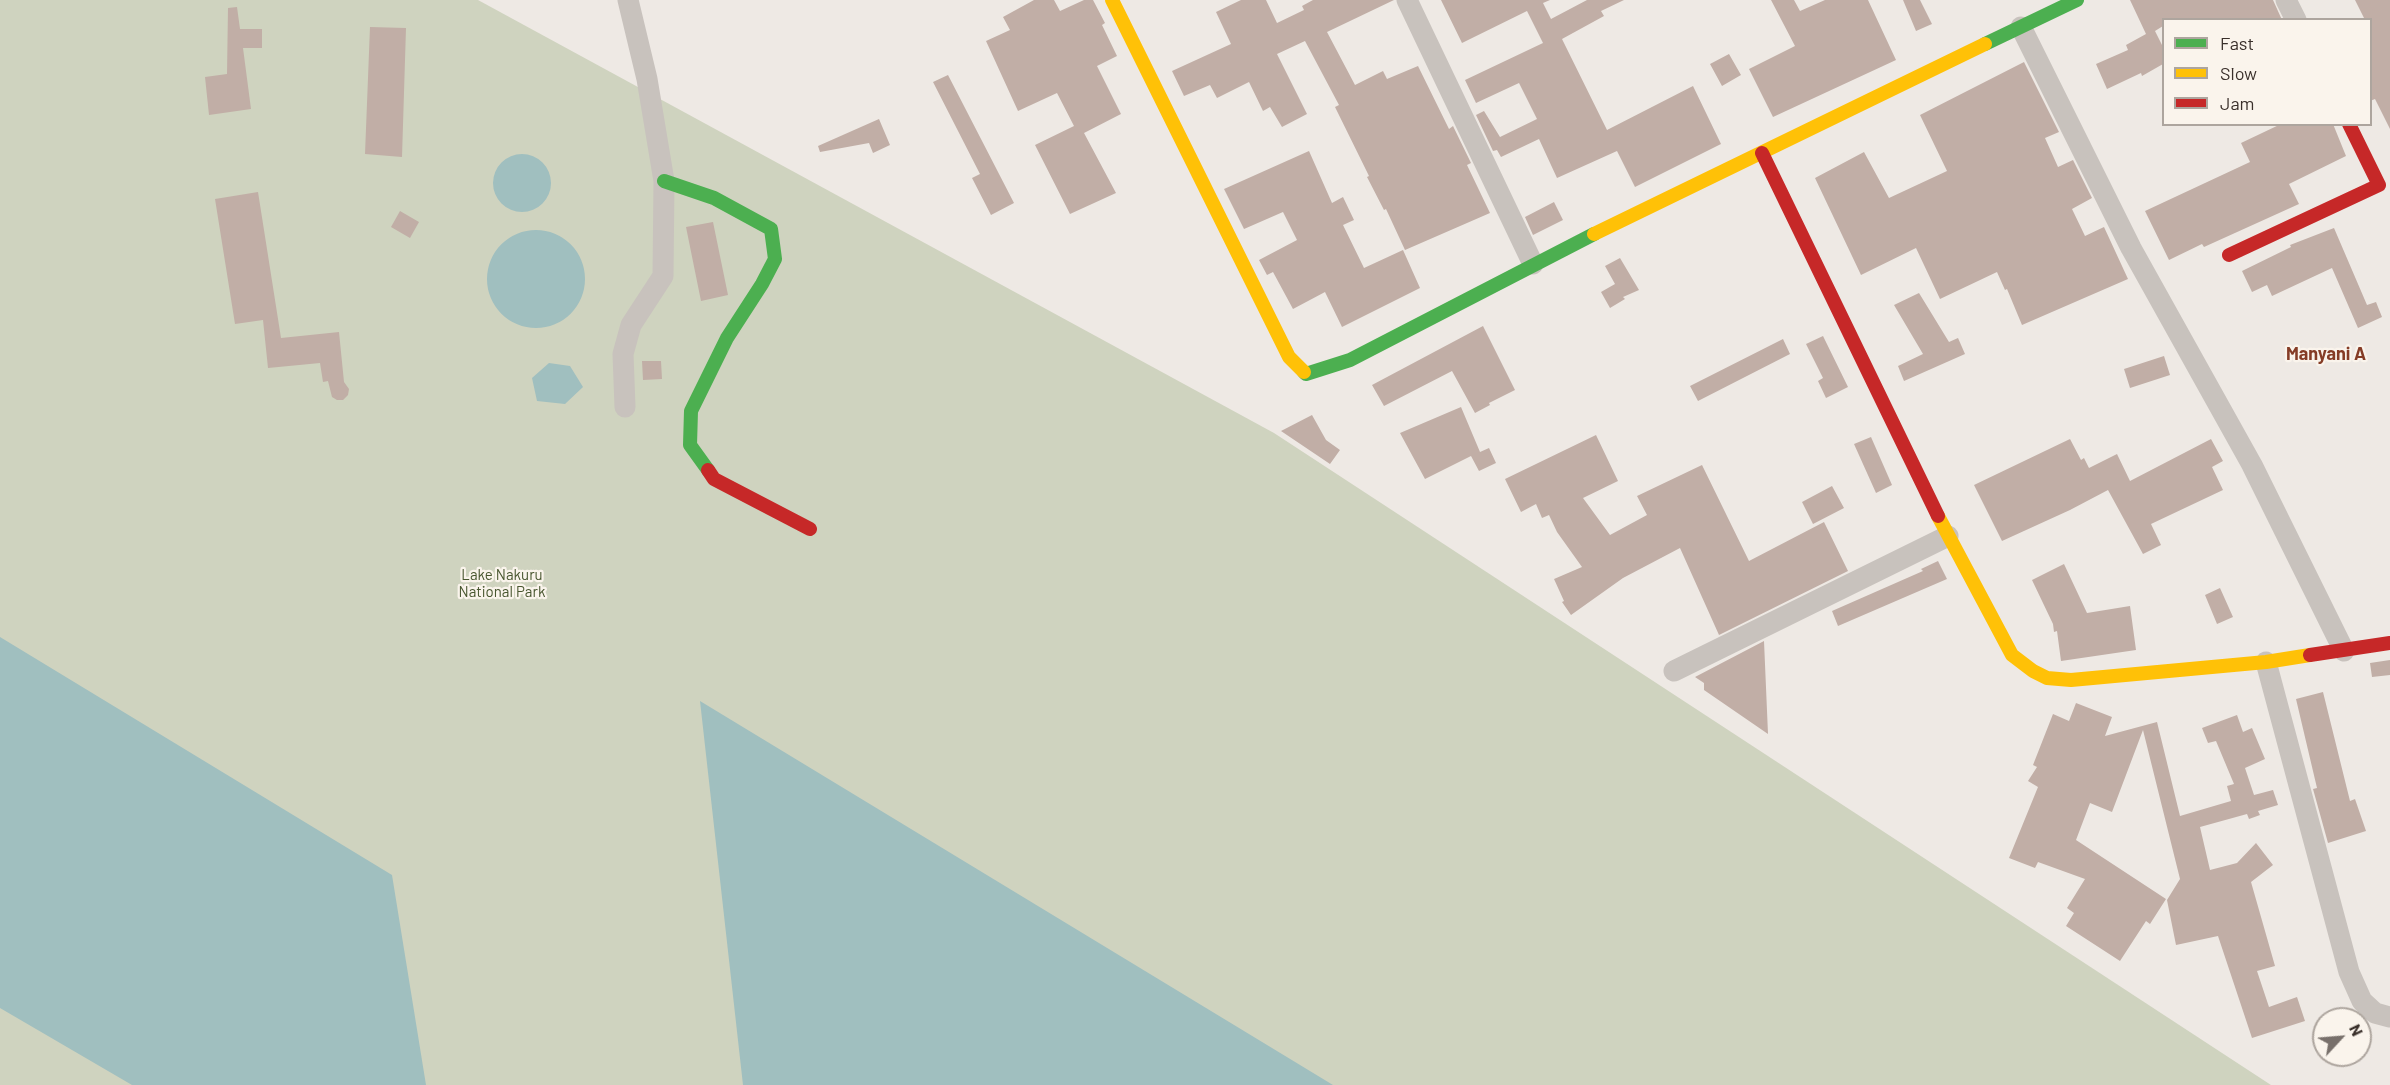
<!DOCTYPE html>
<style>
body{margin:0}
#map{position:relative;width:2390px;height:1085px;overflow:hidden;background:#eee9e4;font-family:Barlow,sans-serif}
canvas{display:block}
.legend{position:absolute;left:2162px;top:18px;width:210px;height:108px;box-sizing:border-box;background:#faf4ec;border:2px solid #ada59e;margin:0;padding:8px 10px;list-style:none;font-size:18px;color:#392f2a}
.legend li{display:flex;align-items:center;gap:12px;height:30px}
.legend b{width:30px;border:2px solid #ada59e}
.north{position:absolute;left:2312px;top:1007px;width:60px;height:60px;box-sizing:border-box;background:#faf4ec;border:2px solid #ada59e;border-radius:50%;rotate:64deg;font-size:16px;font-weight:700;line-height:24px;text-align:center;color:#392f2a}
.north::after{content:'';display:block;margin:auto;width:21px;height:27px;background:#78706b;clip-path:polygon(50% 0,100% 100%,50% 72%,0 100%)}
</style>
<div id="map">
<canvas width="2390" height="1085"></canvas>
<ul class="legend">
<li><b style="height:8px;background:#4caf50"></b>Fast</li>
<li><b style="height:8px;background:#ffc107"></b>Slow</li>
<li><b style="height:8px;background:#c62828"></b>Jam</li>
</ul>
<div class="north">N</div>
</div>
<script>
const c = document.querySelector('canvas').getContext('2d');
c.lineJoin = 'round';
function fillPath(path, color) { c.fillStyle = color; c.fill(path, 'evenodd'); }
const shape = rows => new Path2D(rows.map(r => 'M' + r).join(''));
function stroke(path, color, width, dash) { c.strokeStyle = color; c.lineWidth = width; c.lineCap = dash ? 'butt' : 'round'; c.setLineDash(dash || []); c.stroke(path); }
function drawText(font, color, halo, rows, align = 'center') {
  c.font = font + ' Barlow,sans-serif'; c.lineWidth = 4.5; c.setLineDash([]); c.textBaseline = 'middle'; c.strokeStyle = halo; c.fillStyle = color; for (const [text, x, y, turn = 0] of rows) {
    c.save(); c.translate(x, y); c.rotate((+turn || 0) * Math.PI / 180); c.textAlign = isNaN(turn) ? turn : align; if (halo) c.strokeText(text, 0, 0); c.fillText(text, 0, 0); c.restore();
  }
}
const green = shape([
 [0,0,478,0,1274,433,2271,1085,0,1085]
]);
const water = shape([
 '493 183a29 29 0 1 1 58 0a29 29 0 1 1-58 0Z',
 '487 279a49 49 0 1 1 98 0a49 49 0 1 1-98 0Z',
 [549,363,570,366,583,387,565,404,537,401,532,378],
 [0,637,392,875,426,1085,132,1085,0,1008],
 [700,701,1333,1085,743,1085]
]);
const building = shape([
 [1034,0,1054,0,1060,11,1084,0,1093,0,1105,23,1102,25,1117,56,1097,66,1121,114,1084,133,1116,193,1070,214,1035,145,1074,126,1057,93,1018,111,986,41,1010,30,1003,17],
 [1241,0,1266,0,1277,23,1304,10,1302,6,1313,0,1394,0,1327,32,1355,85,1383,71,1387,79,1418,66,1449,129,1453,126,1471,163,1467,165,1490,213,1405,250,1386,209,1384,210,1367,177,1369,176,1335,107,1339,105,1305,41,1277,54,1307,114,1282,127,1270,107,1263,111,1249,82,1217,98,1210,85,1184,96,1172,71,1231,44,1216,12],
 [1441,0,1550,0,1543,3,1551,19,1587,0,1624,0,1601,11,1604,16,1562,39,1607,130,1693,86,1721,144,1635,187,1617,151,1557,178,1539,139,1501,157,1497,150,1493,151,1476,115,1484,111,1500,137,1537,119,1519,83,1476,103,1465,80,1543,43,1527,11,1462,43],
 [1771,0,1794,0,1800,11,1825,0,1868,0,1896,60,1773,117,1749,69,1795,46],
 [1903,0,1920,0,1932,24,1916,31],
 [2130,0,2273,0,2282,20,2163,20,2163,26,2155,31,2163,47,2163,64,2142,76,2141,73,2107,89,2096,64,2128,50,2126,45,2146,34],
 [2355,0,2390,0,2390,129,2375,99,2370,101,2370,20,2365,20],
 [237,7,240,29,262,29,262,48,243,48,251,109,209,115,205,77,227,74,228,8],
 [370,27,406,28,402,157,365,154],
 [1729,54,1741,75,1722,86,1710,64],
 [2024,62,2059,132,2045,138,2058,167,2073,160,2092,198,2072,209,2085,236,2104,227,2128,279,2022,325,2007,289,2005,290,1997,272,1940,299,1916,248,1861,275,1815,178,1864,152,1889,198,1947,171,1920,115],
 [948,75,1014,203,991,215,972,178,980,174,933,82],
 [879,119,890,145,873,153,869,143,820,152,818,146],
 [2281,124,2333,124,2346,156,2289,184,2299,204,2204,247,2202,244,2169,260,2145,211,2250,162,2241,143],
 [1309,151,1332,203,1343,197,1354,220,1343,225,1364,268,1403,250,1420,288,1342,327,1325,292,1293,309,1273,272,1267,275,1259,260,1297,240,1283,212,1244,229,1224,189],
 [258,192,281,338,339,332,344,382,349,389,348,395,343,400,337,400,332,397,328,381,323,382,320,363,268,368,263,320,235,324,215,199],
 [1554,202,1563,220,1533,235,1525,217],
 [400,211,419,222,410,238,391,227],
 [713,222,728,295,701,301,686,227],
 [2334,228,2367,305,2376,302,2382,317,2358,328,2332,268,2272,296,2267,285,2252,292,2242,271,2291,247,2290,245],
 [1620,258,1639,290,1623,297,1625,299,1610,308,1601,292,1615,284,1605,266],
 [1919,293,1949,342,1958,338,1965,354,1904,381,1898,366,1923,354,1894,305],
 [1483,326,1515,390,1489,403,1490,405,1475,413,1452,371,1384,406,1372,385],
 [1823,336,1848,387,1826,398,1818,381,1823,378,1806,344],
 [1783,339,1790,354,1698,401,1690,386],
 [2164,356,2170,375,2130,388,2124,369],
 [642,361,661,361,662,379,643,380],
 [1461,407,1480,452,1489,448,1496,463,1479,471,1471,456,1425,479,1400,433],
 [1312,415,1326,440,1340,450,1330,464,1281,431],
 [1596,435,1618,481,1583,498,1610,535,1647,515,1637,496,1702,465,1749,561,1824,522,1848,571,1719,635,1680,548,1623,578,1571,615,1562,602,1564,601,1554,579,1582,567,1557,532,1549,515,1542,518,1536,504,1521,512,1505,479],
 [1871,437,1892,485,1876,493,1854,444],
 [2070,439,2081,460,2084,458,2089,468,2117,454,2130,481,2211,439,2223,461,2212,467,2223,490,2151,524,2161,545,2143,554,2108,490,2070,510,2002,541,1974,485],
 [1832,486,1844,508,1813,524,1802,502],
 [1938,561,1947,579,1838,626,1832,611,1923,571,1921,569],
 [2064,564,2087,613,2130,606,2136,650,2061,661,2057,631,2054,632,2053,624,2032,580],
 [2220,588,2233,617,2217,624,2205,595],
 [1764,641,1768,734,1704,690,1704,683,1695,677],
 [2390,660,2390,675,2372,677,2370,663],
 [2323,692,2350,801,2355,799,2366,831,2328,843,2313,789,2317,788,2296,699],
 [2076,703,2112,717,2105,736,2157,722,2180,816,2231,801,2227,786,2234,784,2216,741,2208,743,2202,728,2237,715,2243,732,2252,728,2265,759,2245,768,2254,795,2273,790,2278,805,2258,811,2260,815,2249,819,2247,814,2200,827,2210,870,2237,863,2256,843,2273,865,2251,882,2275,966,2257,971,2269,1007,2297,997,2305,1021,2252,1038,2218,936,2176,945,2167,900,2180,879,2143,730,2112,812,2090,803,2076,840,2166,899,2150,924,2146,921,2120,961,2066,926,2074,913,2067,908,2085,879,2038,862,2035,868,2009,858,2038,787,2028,781,2037,767,2033,765,2053,714,2069,721]
]);
const street = shape([
 [1407,0,1533,264],
 [2286,0,2296,20],
 [2021,27,2131,248,2252,465,2344,651],
 [625,407,623,354,631,325,663,276,664,181,647,79,628,0],
 [2266,662,2349,972,2362,1001,2375,1013,2390,1017],
 [1674,671,1948,536]
]);
const fast = shape([
 [1985,44,2077,0],
 [664,181,714,198,771,229,775,259,762,284,727,338,691,411,690,445,708,470],
 [1304,372,1306,374,1350,360,1594,234]
]);
const slow = shape([
 [1112,0,1289,357,1304,372],
 [1594,234,1985,44],
 [1938,516,2012,655,2033,671,2047,678,2071,680,2266,662,2310,655]
]);
const jam = shape([
 [1762,153,1938,516],
 [2229,255,2379,185,2349,124],
 [708,470,714,479,810,529],
 [2310,655,2390,643]
]);
const parkNames = [
 ["Lake Nakuru",502,575],
 ["National Park",502,592]
];
const quarterNames = [
 ["Manyani A",2326,354]
];
fillPath(green, '#cfd3bf');
fillPath(water, '#a0bfbf');
fillPath(building, '#c1aea6');
stroke(street, '#c8c2bd', 21);
stroke(fast, '#4caf50', 14);
stroke(slow, '#ffc107', 14);
stroke(jam, '#c62828', 14);
drawText('15px', '#48562f', '#faf4ec', parkNames);
drawText('bold 18px', '#853c26', '#faf4ec', quarterNames);
</script>
